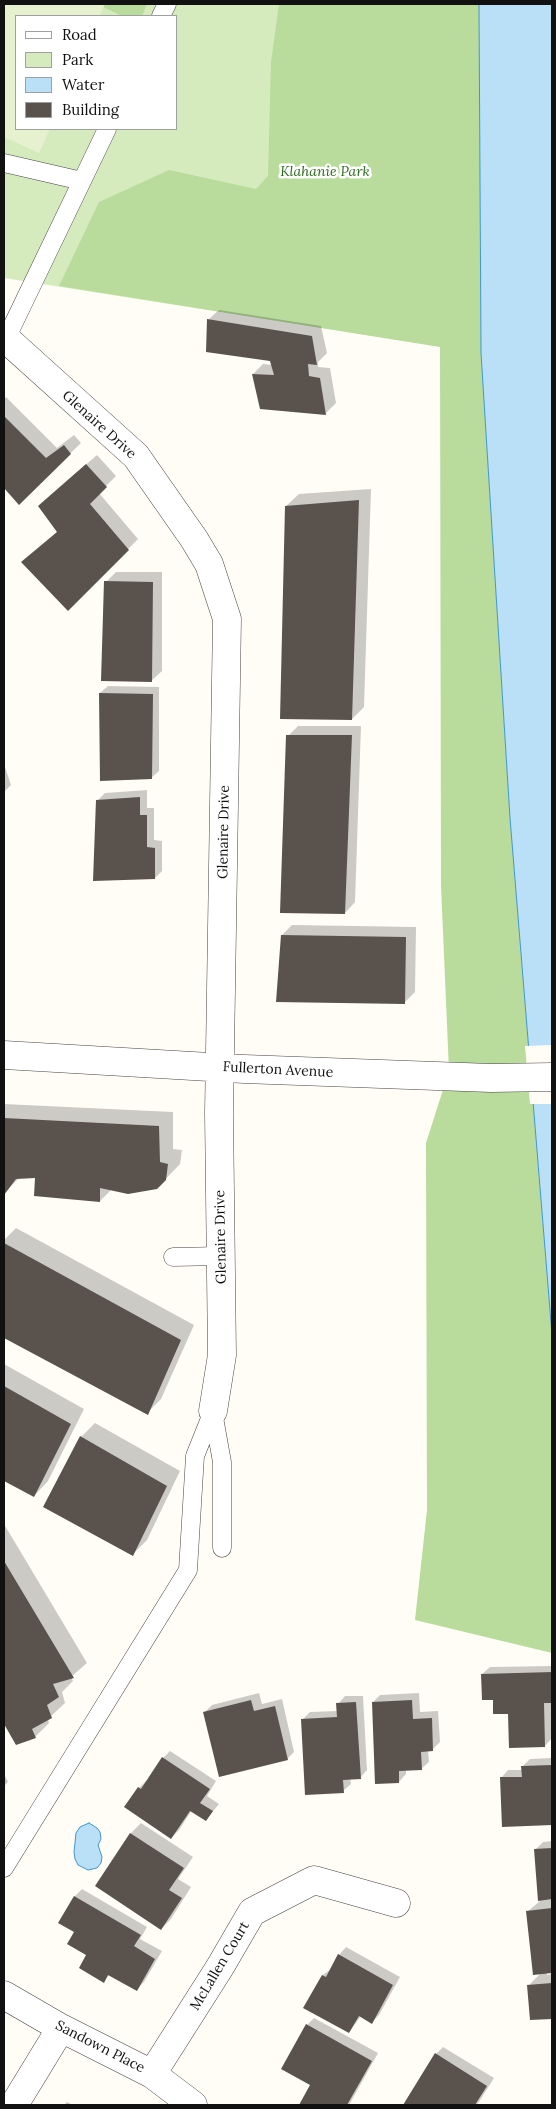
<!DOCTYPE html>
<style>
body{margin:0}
#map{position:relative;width:556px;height:2109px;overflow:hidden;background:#fffdf5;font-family:Lora,serif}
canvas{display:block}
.frame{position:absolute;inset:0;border:5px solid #111;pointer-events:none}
.legend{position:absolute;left:15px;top:15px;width:162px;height:115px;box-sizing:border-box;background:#fff;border:1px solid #a0a0a0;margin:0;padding:6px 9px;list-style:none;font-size:15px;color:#111}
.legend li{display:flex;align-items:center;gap:10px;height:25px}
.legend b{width:25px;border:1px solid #a0a0a0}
</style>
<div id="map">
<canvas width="556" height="2109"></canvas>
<div class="frame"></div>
<ul class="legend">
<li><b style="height:6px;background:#fff"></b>Road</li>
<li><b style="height:14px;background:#d5ebbd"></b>Park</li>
<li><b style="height:14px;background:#b9e0f7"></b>Water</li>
<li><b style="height:14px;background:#5a524d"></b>Building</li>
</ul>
</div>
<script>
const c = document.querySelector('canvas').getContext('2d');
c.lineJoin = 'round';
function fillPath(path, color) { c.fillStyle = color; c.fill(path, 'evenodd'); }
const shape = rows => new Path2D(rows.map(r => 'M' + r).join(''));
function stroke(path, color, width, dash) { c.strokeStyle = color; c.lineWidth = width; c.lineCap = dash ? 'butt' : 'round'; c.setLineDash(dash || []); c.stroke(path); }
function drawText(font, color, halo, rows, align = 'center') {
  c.font = font + ' Lora,serif'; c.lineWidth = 5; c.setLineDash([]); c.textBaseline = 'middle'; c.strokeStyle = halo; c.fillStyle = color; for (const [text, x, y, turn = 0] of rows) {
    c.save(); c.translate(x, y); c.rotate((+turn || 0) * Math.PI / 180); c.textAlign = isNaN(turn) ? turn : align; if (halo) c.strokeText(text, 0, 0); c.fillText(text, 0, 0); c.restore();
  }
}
const green = shape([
 [4,4,479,4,481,353,4,278],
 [16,16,176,16,176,129,16,129]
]);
const forest = shape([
 [105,4,147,4,142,16,122,16,103,7],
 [279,4,479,4,481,353,510,818,552,1335,552,1653,415,1620,427,1510,426,1143,449,1071,441,886,440,347,59,286,99,202,169,170,256,189,268,176,271,62]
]);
const pitch = shape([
 [4,4,105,4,99,16,16,16,16,129,50,129,39,153,4,137]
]);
const water = shape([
 [479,4,552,4,552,1335,510,818,481,353,479,4],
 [89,1823,97,1828,100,1832,101,1839,98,1845,102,1857,101,1863,97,1868,88,1870,78,1865,75,1859,74,1852,76,1833,80,1827,89,1823]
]);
const pier = shape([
 [552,1045,552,1104,530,1104,525,1046]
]);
const shadow = shape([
 [219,310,321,326,327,353,318,362,318,367,330,368,336,403,326,413,261,408,253,374,263,364,273,365,272,360,208,320],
 [6,397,57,448,74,435,81,443,20,503,4,486,4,399],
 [97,455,116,476,99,493,138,539,68,610,23,562,58,531,50,496],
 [371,489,364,707,352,719,286,506,299,494],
 [116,572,162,572,162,671,151,681,106,582],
 [108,686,159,687,159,771,151,778,100,693],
 [298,726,361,726,355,902,345,913,288,736],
 [4,764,11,785,4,792],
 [147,790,147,808,154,808,154,840,162,841,162,871,155,878,97,801,105,793],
 [292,925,416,927,415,992,405,1002,282,935],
 [4,1104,173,1112,173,1149,182,1150,180,1164,157,1188,111,1190,100,1201,36,1177,20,1177,4,1193],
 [16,1228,194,1325,161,1399,147,1413,4,1336,4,1240],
 [4,1364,84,1409,48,1481,34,1496,4,1479],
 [95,1423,180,1471,147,1540,133,1554,81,1437],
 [4,1524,87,1663,71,1677,73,1681,62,1692,65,1703,48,1719,49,1723,35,1737,16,1744,4,1722],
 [552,1666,552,1738,545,1746,494,1699,482,1674,490,1667],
 [259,1693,262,1704,282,1699,294,1752,287,1759,204,1713,212,1705],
 [419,1693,420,1712,438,1711,440,1742,432,1750,428,1750,429,1762,421,1769,406,1770,406,1774,399,1782,373,1702,380,1695],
 [345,1696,363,1696,367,1770,360,1778,350,1778,351,1784,343,1791,303,1719,310,1712,338,1711,338,1704],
 [170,1751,216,1781,207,1796,219,1804,206,1820,192,1810,179,1830,171,1838,139,1788,146,1781,148,1782,163,1758],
 [552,1758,552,1824,503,1826,501,1778,508,1770,523,1770,522,1767,530,1759],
 [4,1774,8,1782,4,1786],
 [141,1823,193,1857,178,1879,191,1887,171,1919,161,1929,96,1886,131,1833],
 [552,1841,552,1972,547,1972,547,1975,552,1974,552,2018,531,2019,529,1985,541,1973,528,1911,540,1901,536,1849,543,1842],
 [82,1889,147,1927,140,1939,162,1951,144,1982,136,1990,110,1974,104,1981,75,1932,60,1922,75,1896],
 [346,1947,400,1977,379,2015,372,2022,361,2016,349,2032,305,2007,323,1975,331,1969,339,1955],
 [314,2018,378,2053,349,2105,301,2104,312,2084,307,2025],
 [443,2047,494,2078,477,2105,404,2105,436,2054],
 [67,2102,73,2105,64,2105]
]);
const building = shape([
 [207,319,312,336,317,365,308,364,309,376,320,378,326,415,260,409,252,374,274,375,270,361,206,352],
 [4,416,46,458,64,445,71,454,19,505,4,488],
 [86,464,107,487,90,504,129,550,68,611,21,562,57,532,38,506],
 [359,500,352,720,280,719,285,506],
 [104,581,153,582,152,682,101,681],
 [99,693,153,694,152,779,100,781],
 [286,735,352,735,345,914,280,913],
 [140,797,140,815,147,815,147,847,155,848,155,879,93,881,96,800],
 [281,935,406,937,405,1004,276,1002],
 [4,1118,159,1126,160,1162,168,1164,166,1180,157,1189,128,1194,100,1188,100,1202,34,1196,35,1178,16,1179,4,1195],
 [4,1243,181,1340,148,1415,4,1338],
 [4,1386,71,1424,34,1497,4,1481],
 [80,1436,167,1486,133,1556,43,1507],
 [4,1561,74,1678,53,1684,59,1697,47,1705,52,1718,32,1729,36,1738,16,1745,4,1724],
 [552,1672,552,1703,544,1703,545,1747,509,1748,508,1714,493,1714,493,1700,482,1700,481,1674],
 [251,1700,254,1711,275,1706,288,1760,219,1777,203,1712],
 [412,1700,413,1719,432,1718,433,1751,421,1752,422,1770,399,1771,399,1783,375,1784,372,1702],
 [356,1702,361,1779,343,1780,344,1793,305,1795,301,1719,337,1717,336,1703],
 [162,1757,210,1789,200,1803,213,1811,206,1821,190,1811,171,1839,124,1807,138,1787,141,1789],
 [552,1765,552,1825,502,1827,500,1777,522,1777,521,1766],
 [130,1833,184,1868,169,1890,182,1898,161,1930,95,1886],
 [552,1848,552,1899,538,1901,534,1849],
 [74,1896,141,1935,134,1946,155,1959,137,1991,108,1975,104,1983,79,1968,86,1955,67,1944,74,1932,58,1923],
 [552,1908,552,1973,533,1975,526,1911],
 [338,1954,393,1985,372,2024,359,2016,349,2033,303,2008,322,1975,326,1977],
 [552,1983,552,2019,530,2020,527,1985],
 [306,2024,372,2061,347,2105,299,2105,310,2085,281,2069],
 [435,2053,487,2086,475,2105,403,2105]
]);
const service = shape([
 [161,16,167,4],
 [4,163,82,181,107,129],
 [6,339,82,181],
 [173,1257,221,1256],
 [213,1412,222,1462,222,1548],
 [4,1868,188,1570,195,1456,213,1411]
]);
const minor = shape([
 [4,337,136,456,194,539,209,564,227,619,219,1113,222,1355,213,1411],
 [4,1055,244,1069,491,1078,552,1077],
 [4,1995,61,2028,152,2074,193,2105],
 [152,2074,220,1967,252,1912,314,1880,396,1903],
 [14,2105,61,2028]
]);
const parkNames = [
 ["Klahanie Park",325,172]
];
const streetNames = [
 ["Glenaire Drive",99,425,42],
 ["Glenaire Drive",224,832,-89],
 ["Fullerton Avenue",278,1070,3],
 ["Glenaire Drive",221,1237,-91],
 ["McLallen Court",220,1966,-59],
 ["Sandown Place",100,2047,27]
];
fillPath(green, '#d5ebbd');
fillPath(forest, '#b9dc9c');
fillPath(pitch, '#e6f2cf');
fillPath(water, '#b9e0f7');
stroke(water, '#3f96cf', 1);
fillPath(pier, '#fffdf5');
fillPath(shadow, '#0003');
fillPath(building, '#5a524d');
stroke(service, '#444', 19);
stroke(minor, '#444', 29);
stroke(service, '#fff', 18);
stroke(minor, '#fff', 28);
drawText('italic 14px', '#2f6b1f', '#fff', parkNames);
drawText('14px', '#111', '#fff', streetNames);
</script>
